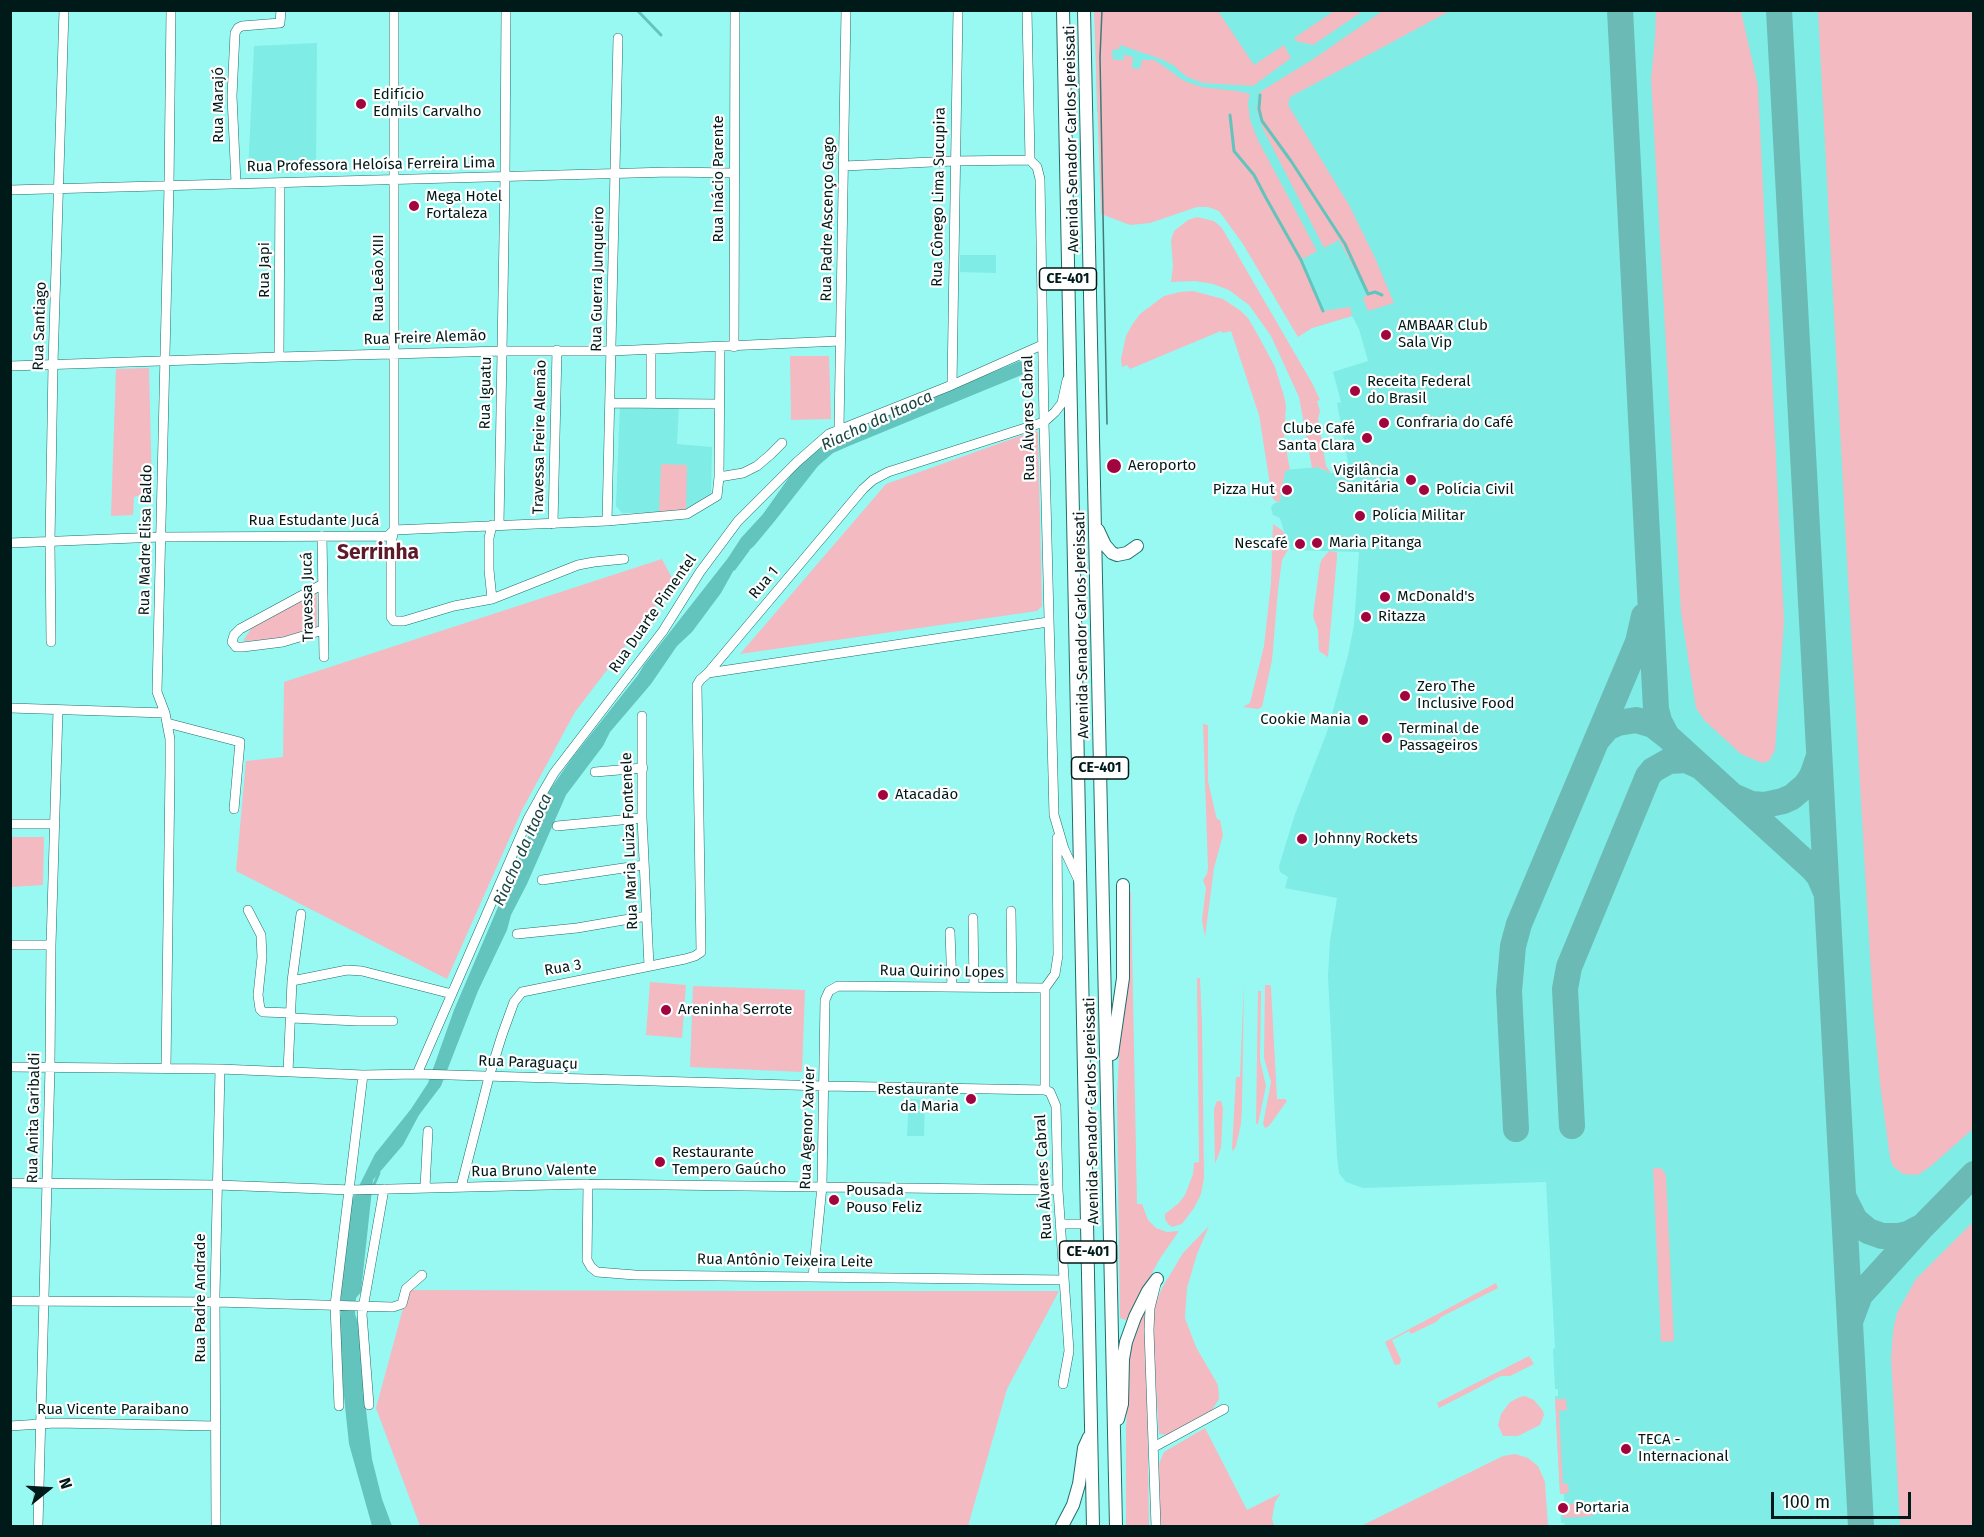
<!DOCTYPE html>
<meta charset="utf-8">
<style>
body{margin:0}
#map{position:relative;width:1984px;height:1537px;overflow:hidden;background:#98f9f3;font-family:"Fira Sans",sans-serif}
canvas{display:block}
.frame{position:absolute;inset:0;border:12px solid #001a19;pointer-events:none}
.north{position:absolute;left:18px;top:1459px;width:60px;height:60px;-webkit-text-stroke:4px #fff;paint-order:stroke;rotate:72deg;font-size:16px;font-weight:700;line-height:24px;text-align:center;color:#001a19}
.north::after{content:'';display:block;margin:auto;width:21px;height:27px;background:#001a19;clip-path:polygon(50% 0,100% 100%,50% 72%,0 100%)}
.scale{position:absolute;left:1771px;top:1492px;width:140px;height:27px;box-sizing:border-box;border:3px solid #001a19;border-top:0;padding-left:8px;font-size:18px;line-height:21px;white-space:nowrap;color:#001a19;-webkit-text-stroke:4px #fff;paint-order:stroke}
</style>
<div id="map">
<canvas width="1984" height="1537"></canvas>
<div class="frame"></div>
<div class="north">N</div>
<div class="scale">100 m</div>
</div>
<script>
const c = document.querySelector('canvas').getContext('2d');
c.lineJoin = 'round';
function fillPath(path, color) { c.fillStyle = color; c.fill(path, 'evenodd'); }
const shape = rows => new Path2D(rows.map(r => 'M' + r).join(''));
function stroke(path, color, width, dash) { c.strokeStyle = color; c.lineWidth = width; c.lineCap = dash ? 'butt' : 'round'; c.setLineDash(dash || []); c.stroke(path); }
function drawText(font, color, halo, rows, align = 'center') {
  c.font = font + ' "Fira Sans",sans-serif'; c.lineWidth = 4.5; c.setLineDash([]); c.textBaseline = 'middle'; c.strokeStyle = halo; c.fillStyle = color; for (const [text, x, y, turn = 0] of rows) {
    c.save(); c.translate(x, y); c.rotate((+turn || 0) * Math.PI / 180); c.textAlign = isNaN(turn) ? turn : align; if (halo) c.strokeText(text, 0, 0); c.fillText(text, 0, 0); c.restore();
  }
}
const built = shape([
 [1095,11,1973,11,1973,1526,1565,1526,1564,1523,1561,1523,1560,1503,1564,1502,1564,1494,1560,1494,1555,1396,1558,1396,1558,1389,1555,1389,1553,1349,1555,1348,1546,1182,1363,1188,1346,1182,1339,1173,1337,1157,1328,976,1330,941,1337,898,1285,888,1288,877,1280,872,1279,866,1295,814,1327,732,1348,655,1354,625,1359,552,1291,550,1287,542,1280,518,1273,515,1271,508,1273,504,1280,501,1285,470,1317,467,1331,473,1347,471,1348,462,1337,403,1341,402,1333,372,1368,361,1359,329,1352,316,1312,328,1284,262,1104,114,1097,112],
 [317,43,316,172,248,173,254,46],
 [960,255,996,255,996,273,960,272],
 [620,404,679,406,677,444,712,447,711,495,687,512,622,513,616,506],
 [909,1099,925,1100,924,1136,907,1136]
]);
const green = shape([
 [1384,10,1450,11,1290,97,1288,105,1349,205,1375,258,1394,303,1368,311,1363,298,1368,294,1339,240,1324,248,1263,129,1257,110,1259,94,1263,90,1315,58],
 [1094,11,1218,11,1254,65,1284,45,1291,58,1253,86,1203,83,1187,77,1173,65,1161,59,1120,45,1119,49,1112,50,1113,60,1124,60,1123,55,1133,57,1132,68,1140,69,1142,60,1154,60,1162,65,1184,81,1202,87,1237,91,1250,94,1248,102,1250,120,1258,140,1317,251,1301,260,1323,311,1350,307,1352,316,1312,328,1298,337,1243,244,1219,211,1208,207,1197,207,1150,223,1130,225,1101,214],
 [1334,11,1363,11,1313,45,1296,41,1294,38],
 [1656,11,1741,11,1758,86,1784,621,1775,750,1769,761,1762,763,1741,754,1705,721,1696,708,1681,613,1651,79,1655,39],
 [1818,11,1973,11,1974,1128,1931,1166,1918,1175,1903,1174,1893,1166,1890,1158,1880,1084,1873,1007,1847,562],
 [1197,217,1214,221,1222,228,1312,383,1320,400,1317,401,1320,411,1318,419,1326,466,1331,473,1317,467,1312,468,1299,397,1271,336,1249,305,1229,290,1213,284,1195,281,1171,282,1173,266,1171,240,1174,231,1188,220],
 [1193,291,1223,299,1241,311,1248,318,1259,337,1275,367,1284,396,1286,406,1284,438,1290,470,1285,471,1280,501,1276,502,1272,497,1259,415,1231,331,1223,333,1221,331,1130,369,1127,365,1122,367,1121,359,1126,336,1132,325,1140,314,1164,296,1180,292],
 [829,356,831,419,791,420,790,356],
 [149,368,152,491,134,497,133,515,111,516,116,369],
 [1034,431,1038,432,1042,606,1037,611,740,654,886,484],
 [661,464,687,465,686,512,659,512],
 [1273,524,1283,531,1289,548,1282,560,1278,590,1272,660,1262,707,1258,709,1243,707,1250,703,1264,646,1271,583],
 [1329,551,1337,552,1337,557,1328,657,1319,651,1318,630,1313,616,1320,564,1322,559],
 [662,559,674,582,575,712,522,810,447,979,236,871,246,761,283,757,284,682],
 [317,593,317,630,279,640,243,641,251,629,267,617],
 [1203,724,1208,725,1208,781,1216,816,1217,819,1220,820,1223,835,1214,868,1205,937,1202,920,1206,888,1203,880,1207,874,1208,868],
 [11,837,44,837,43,885,11,887],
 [1127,892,1131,892,1137,1204,1142,1204,1148,1220,1156,1228,1167,1232,1179,1231,1159,1260,1128,1318,1125,1320,1120,1318,1117,1096],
 [1197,978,1200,978,1202,1023,1204,1178,1201,1194,1194,1208,1182,1224,1172,1227,1168,1224,1165,1219,1165,1214,1179,1203,1185,1195,1193,1174,1194,1163,1199,1162],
 [1244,981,1242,1108,1241,1124,1236,1146,1233,1151,1232,1149,1236,1077,1240,1077],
 [650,982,686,985,682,1038,646,1035],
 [1265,985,1270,985,1271,987,1277,1099,1285,1099,1287,1101,1269,1126,1265,1128,1263,1124,1271,1082,1264,1058],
 [693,986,805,990,802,1072,690,1067],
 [1258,991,1261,991,1260,1060,1266,1086,1258,1124,1256,1124],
 [1217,1101,1221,1101,1223,1108,1221,1148,1215,1164,1214,1109],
 [1653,1168,1661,1168,1666,1175,1674,1341,1661,1342],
 [1973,1222,1973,1526,1900,1526,1891,1358,1893,1331,1897,1313,1916,1279],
 [1209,1226,1197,1254,1187,1288,1185,1318,1196,1347,1218,1385,1219,1399,1212,1410,1193,1422,1173,1431,1169,1435,1159,1434,1152,1323,1154,1308,1162,1288,1183,1253],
 [1496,1283,1498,1288,1441,1317,1436,1322,1411,1334,1409,1331,1392,1340,1401,1360,1400,1364,1395,1365,1385,1342],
 [408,1290,747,1291,1059,1291,1007,1389,968,1526,420,1526,376,1408],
 [1148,1302,1146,1319,1149,1526,1126,1526,1126,1430,1130,1349,1134,1334],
 [1529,1356,1534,1364,1510,1376,1501,1376,1439,1408,1437,1403],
 [1525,1396,1534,1400,1543,1411,1544,1415,1540,1425,1518,1436,1503,1436,1498,1425,1501,1414,1510,1402,1520,1397],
 [1555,1399,1566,1399,1567,1410,1559,1411,1563,1484,1568,1484,1569,1493,1560,1494],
 [1205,1428,1247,1510,1281,1493,1275,1502,1272,1519,1274,1526,1160,1526,1159,1464,1164,1452],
 [1515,1454,1528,1458,1538,1466,1545,1482,1548,1526,1361,1526,1503,1456],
 [1592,1503,1593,1516,1563,1518,1563,1512,1567,1512,1567,1504]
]);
const water = shape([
 [1020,361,1022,362,1027,371,1024,374,849,446,833,453,818,466,774,522,754,546,741,557,721,593,692,632,677,646,651,684,610,732,603,746,566,795,527,884,511,915,507,930,478,991,441,1086,419,1115,403,1145,373,1180,361,1292,356,1298,355,1314,359,1326,362,1377,372,1459,382,1499,392,1526,372,1526,349,1444,338,1339,341,1315,341,1297,338,1291,351,1202,375,1154,411,1109,428,1083,454,1010,545,797,572,758,638,675,644,665,728,558,741,538,763,514,795,469,822,444,836,437]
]);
const stream = shape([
 [637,10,661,35],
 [1260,95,1259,109,1262,121,1291,161,1345,244,1368,294,1375,292,1382,295],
 [1230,115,1234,151,1254,175,1266,198,1301,260,1323,311],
 [734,569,748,550],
 [372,1189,379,1173]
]);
const taxiway = shape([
 [1620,10,1656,709,1659,721,1667,736],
 [1779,10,1861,1526],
 [1596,741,1607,728,1618,723,1636,720,1653,725,1667,736,1813,869,1819,876,1825,890],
 [1735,797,1751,804,1765,805,1783,801,1792,797,1806,785,1812,776,1818,759],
 [1572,1126,1565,989,1569,967,1648,776,1653,770,1669,761,1686,760,1699,766],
 [1516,1129,1509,991,1513,946,1519,924,1638,642,1644,616],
 [1845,1200,1855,1220,1868,1231,1882,1236,1899,1236,1908,1234,1923,1226,1974,1174],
 [1851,1319,1860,1295,1921,1228]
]);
const minor = shape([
 [394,10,394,530,391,543,391,617,394,621,404,621,454,606,492,599,578,565,594,562,624,559],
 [1027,10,1030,160],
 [1030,160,1037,167,1040,179,1044,422,1054,815,1064,849,1079,881],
 [844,166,954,161,1030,160],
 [236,183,232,96,235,33,238,28,242,26,280,23,281,10],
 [10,190,670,172,733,173],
 [734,347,735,10],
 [651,350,651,403],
 [279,357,280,183],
 [10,366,279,357,502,351,611,351,840,341],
 [952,385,958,10],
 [610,403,719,404],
 [839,429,846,10],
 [719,477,743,473,757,466,770,455,782,443],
 [607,521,618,38],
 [553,524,557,350],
 [492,525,489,538,489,570,492,599],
 [499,525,505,177,506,10],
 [322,536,324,657],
 [10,543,160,537,388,536,394,530,607,521,687,514,717,496,719,477,720,347],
 [323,630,283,642,243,647,236,647,232,642,234,635,240,629,323,584],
 [51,642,50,542,53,364,64,10],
 [708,673,1048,622],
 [10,708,165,713],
 [642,716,642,818,649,966],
 [167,723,240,742,234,809],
 [595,772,643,768],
 [10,824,55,824],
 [557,826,642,818],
 [542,880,644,865],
 [248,910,261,935,262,957,258,995,260,1009,263,1012,291,1013],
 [1011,911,1012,988],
 [973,918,974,987],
 [950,932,952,987],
 [517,934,577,928,647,916],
 [10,945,51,945],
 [292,981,347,970,362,971,452,994],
 [291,1018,358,1021,393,1021],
 [10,1067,220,1069,363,1075,417,1074,824,1086,1045,1090],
 [166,1068,170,771,170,739,165,713,157,692,169,186,171,10],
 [288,1072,292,981,301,914],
 [417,1074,528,819,543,792,554,773,663,631,700,572,738,521,797,462,829,434,952,385,1042,345],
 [1045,1090,1050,1092,1056,1106,1058,1190,1069,1351,1063,1384],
 [1045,1090,1045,988,1055,974,1058,955,1057,838],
 [10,1183,217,1185,351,1190,588,1184,1058,1190],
 [588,1184,587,1260,591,1267,597,1272,635,1275,1064,1280],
 [425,1187,428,1131],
 [461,1187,489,1077,502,1035,514,1002,522,992,685,959,695,956,701,952,697,685,700,680,708,673,863,489,873,480,888,472,1044,422,1055,412,1062,403,1067,380],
 [1060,1224,1087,1224],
 [813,1277,822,1186,825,1000,829,991,838,986,1045,988],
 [1156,1284,1150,1308,1149,1330,1156,1526],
 [10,1301,216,1302,393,1307,402,1304,406,1289,422,1275],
 [369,1405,362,1314,384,1189],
 [339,1406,335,1305,363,1075],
 [10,1426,55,1423,216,1426],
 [1154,1447,1224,1409],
 [38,1526,50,1067,51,945,58,710],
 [216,1526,215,1295,220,1069]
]);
const major = shape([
 [1063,10,1093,1526],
 [1084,10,1116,1526],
 [1098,530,1105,545,1112,553,1117,555,1127,553,1137,546],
 [1112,1054,1123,978,1123,885],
 [1118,1419,1122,1404,1123,1359,1126,1342,1135,1317,1148,1291,1157,1279],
 [1062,1526,1073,1505,1079,1484,1084,1448,1089,1437]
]);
const tram = shape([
 [1102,10,1100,57,1107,424]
]);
const markers = [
 [361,104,6,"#a2043f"],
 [414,206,6,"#a2043f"],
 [1386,335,6,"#a2043f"],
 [1355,391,6,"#a2043f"],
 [1384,423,6,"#a2043f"],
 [1367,438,6,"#a2043f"],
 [1114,466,8,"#a2043f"],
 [1411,480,6,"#a2043f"],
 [1287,490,6,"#a2043f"],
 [1424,490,6,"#a2043f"],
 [1360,516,6,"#a2043f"],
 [1317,543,6,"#a2043f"],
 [1300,544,6,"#a2043f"],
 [1385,597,6,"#a2043f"],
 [1366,617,6,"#a2043f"],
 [1405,696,6,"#a2043f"],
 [1363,720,6,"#a2043f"],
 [1387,738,6,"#a2043f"],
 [883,795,6,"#a2043f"],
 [1302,839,6,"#a2043f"],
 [666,1010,6,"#a2043f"],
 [971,1099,6,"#a2043f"],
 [660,1162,6,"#a2043f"],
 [834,1200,6,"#a2043f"],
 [1626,1449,6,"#a2043f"],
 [1563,1508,6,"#a2043f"]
];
const shields = [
 [1068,279,57],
 [1100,768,57],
 [1088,1252,57]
];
const shieldNames = [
 ["CE-401",1068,279],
 ["CE-401",1100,768],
 ["CE-401",1088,1252]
];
const poiNames = [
 ["Edifício",373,95],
 ["Edmils Carvalho",373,112],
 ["Mega Hotel",426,197],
 ["Fortaleza",426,214],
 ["AMBAAR Club",1398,326],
 ["Sala Vip",1398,343],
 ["Receita Federal",1367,382],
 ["do Brasil",1367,399],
 ["Confraria do Café",1396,423],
 ["Clube Café",1355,429,"right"],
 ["Santa Clara",1355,446,"right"],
 ["Aeroporto",1128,466],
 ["Vigilância",1399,471,"right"],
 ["Sanitária",1399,488,"right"],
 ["Pizza Hut",1275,490,"right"],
 ["Polícia Civil",1436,490],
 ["Polícia Militar",1372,516],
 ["Maria Pitanga",1329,543],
 ["Nescafé",1288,544,"right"],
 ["McDonald's",1397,597],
 ["Ritazza",1378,617],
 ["Zero The",1417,687],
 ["Inclusive Food",1417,704],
 ["Cookie Mania",1351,720,"right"],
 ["Terminal de",1399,729],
 ["Passageiros",1399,746],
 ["Atacadão",895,795],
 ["Johnny Rockets",1314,839],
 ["Areninha Serrote",678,1010],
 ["Restaurante",959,1090,"right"],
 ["da Maria",959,1107,"right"],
 ["Restaurante",672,1153],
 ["Tempero Gaúcho",672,1170],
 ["Pousada",846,1191],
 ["Pouso Feliz",846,1208],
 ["TECA -",1638,1440],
 ["Internacional",1638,1457],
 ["Portaria",1575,1508]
];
const streetNames = [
 ["Rua Marajó",219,105,-90],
 ["Avenida Senador Carlos Jereissati",1072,139,-91],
 ["Rua Professora Heloísa Ferreira Lima",371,165,-1],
 ["Rua Inácio Parente",719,179,-90],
 ["Rua Cônego Lima Sucupira",939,197,-89],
 ["Rua Padre Ascenço Gago",828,219,-89],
 ["Rua Japi",265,270,-90],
 ["Rua Leão XIII",379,278,-90],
 ["Rua Guerra Junqueiro",598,279,-89],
 ["Rua Santiago",40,326,-88],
 ["Rua Freire Alemão",425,338,-2],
 ["Rua Iguatu",486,393,-89],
 ["Rua Álvares Cabral",1029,418,-91],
 ["Travessa Freire Alemão",540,437,-89],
 ["Rua Estudante Jucá",314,521],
 ["Rua Madre Elisa Baldo",146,540,-89],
 ["Rua 1",764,583,-50],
 ["Travessa Jucá",308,597,-91],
 ["Rua Duarte Pimentel",653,614,-55],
 ["Avenida Senador Carlos Jereissati",1082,625,-91],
 ["Rua Maria Luiza Fontenele",630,841,-92],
 ["Rua 3",563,968,-10],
 ["Rua Quirino Lopes",942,972,1],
 ["Rua Paraguaçu",528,1063,2],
 ["Avenida Senador Carlos Jereissati",1092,1111,-91],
 ["Rua Anita Garibaldi",34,1118,-89],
 ["Rua Agenor Xavier",808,1128,-88],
 ["Rua Bruno Valente",534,1171,-1],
 ["Rua Álvares Cabral",1044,1177,-93],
 ["Rua Antônio Teixeira Leite",785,1261,1],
 ["Rua Padre Andrade",201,1298,-90],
 ["Rua Vicente Paraibano",113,1410]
];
const waterNames = [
 ["Riacho da Itaoca",877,421,-25],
 ["Riacho da Itaoca",523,850,-66]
];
const districtNames = [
 ["Serrinha",378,553]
];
fillPath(built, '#7fece5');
fillPath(green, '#f3bac1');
fillPath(water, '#63c3bd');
stroke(stream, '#63c3bd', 3);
stroke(taxiway, '#6cbab5', 26);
stroke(minor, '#206e6a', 10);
stroke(major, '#206e6a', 14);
stroke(minor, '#fff', 9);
stroke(major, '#fff', 12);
stroke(tram, '#417a77', 1.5);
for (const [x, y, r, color] of markers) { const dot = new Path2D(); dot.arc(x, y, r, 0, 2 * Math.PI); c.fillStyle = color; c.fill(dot); stroke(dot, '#fff', 2); }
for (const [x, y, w] of shields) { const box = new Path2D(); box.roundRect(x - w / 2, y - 11, w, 22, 4.5); c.fillStyle = '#fff'; c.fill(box); stroke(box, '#001a19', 1.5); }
drawText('bold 14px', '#001a19', null, shieldNames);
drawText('15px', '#001a19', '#fff', poiNames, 'left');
drawText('15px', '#001a19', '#fff', streetNames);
drawText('italic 16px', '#184542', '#fff', waterNames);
drawText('bold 21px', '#5e192a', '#fff', districtNames);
</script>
